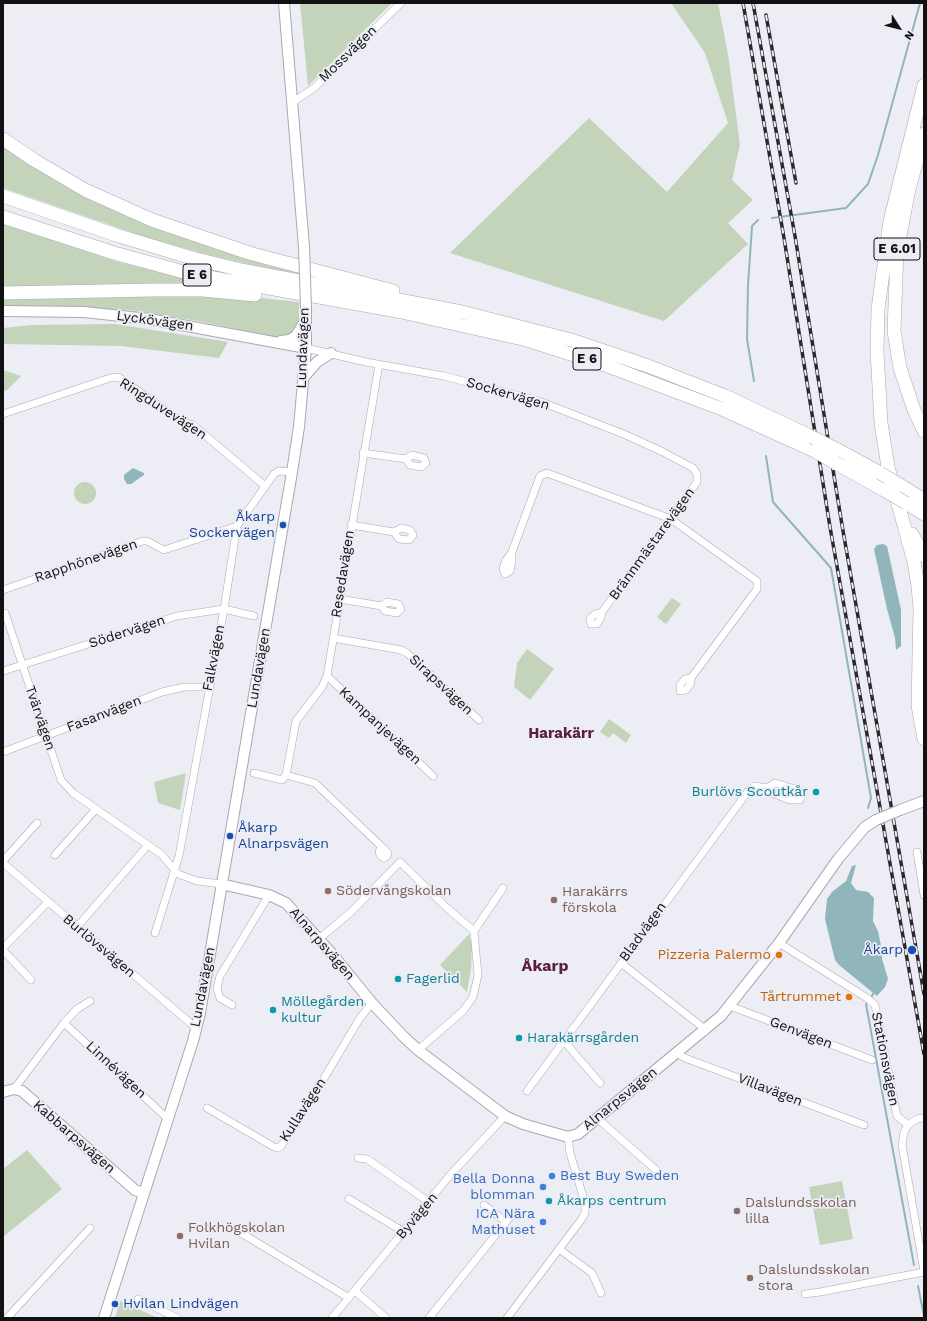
<!DOCTYPE html>
<meta charset="utf-8">
<style>
body{margin:0}
#map{position:relative;width:927px;height:1321px;overflow:hidden;background:#ededf5;font-family:"Work Sans",sans-serif}
canvas{display:block}
.frame{position:absolute;inset:0;border:4px solid #111114;pointer-events:none}
.north{position:absolute;left:879px;top:8px;width:40px;height:40px;-webkit-text-stroke:3px #ededf5;paint-order:stroke;rotate:126deg;font-size:11px;font-weight:700;line-height:16px;text-align:center;color:#111114}
.north::after{content:'';display:block;margin:auto;width:14px;height:18px;background:#111114;clip-path:polygon(50% 0,100% 100%,50% 72%,0 100%)}
</style>
<div id="map">
<canvas width="927" height="1321"></canvas>
<div class="frame"></div>
<div class="north">N</div>
</div>
<script>
const c = document.querySelector('canvas').getContext('2d');
c.lineJoin = 'round';
function fillPath(path, color) { c.fillStyle = color; c.fill(path, 'evenodd'); }
const shape = rows => new Path2D(rows.map(r => 'M' + r).join(''));
function stroke(path, color, width, dash) { c.strokeStyle = color; c.lineWidth = width; c.lineCap = dash ? 'butt' : 'round'; c.setLineDash(dash || []); c.stroke(path); }
function drawText(font, color, halo, rows, align = 'center') {
  c.font = font + ' "Work Sans",sans-serif'; c.lineWidth = 3.5; c.setLineDash([]); c.textBaseline = 'middle'; c.strokeStyle = halo; c.fillStyle = color; for (const [text, x, y, turn = 0] of rows) {
    c.save(); c.translate(x, y); c.rotate((+turn || 0) * Math.PI / 180); c.textAlign = isNaN(turn) ? turn : align; if (halo) c.strokeText(text, 0, 0); c.fillText(text, 0, 0); c.restore();
  }
}
const green = shape([
 [300,3,392,3,308,86],
 [671,3,718,3,728,54,740,145,732,180,753,200,728,223,748,244,664,321,450,253,589,118,667,192,728,123,705,53],
 [3,146,72,188,353,283,283,272,209,255,148,238,3,188],
 [3,224,118,262,224,287,3,289],
 [231,295,299,302,299,321,295,329,285,337,274,337,198,321,129,310,3,306,3,298],
 [115,324,228,342,219,358,121,346,3,344,3,328,32,325],
 [3,370,21,376,6,391,3,390],
 '74 493a11 11 0 1 1 22 0a11 11 0 1 1-22 0Z',
 [672,598,681,604,666,624,657,617],
 [527,649,554,669,530,700,514,687,517,663],
 [609,719,631,735,626,743,613,733,609,738,600,732],
 [186,773,180,810,158,803,154,782],
 [469,934,472,945,471,969,467,992,440,965],
 [27,1150,62,1189,3,1237,3,1169],
 [842,1181,853,1239,820,1245,809,1187],
 [120,1301,158,1318,115,1318]
]);
const water = shape([
 [133,468,144,473,144,475,131,484,127,484,124,479,124,475],
 [883,544,887,546,901,610,901,646,896,650,895,638,887,609,874,549,877,545],
 [856,865,851,883,856,890,868,892,874,898,873,921,878,931,882,950,882,959,888,979,885,987,877,996,839,965,835,960,825,919,827,899,832,892,846,881,852,866]
]);
const stream = shape([
 [772,218,846,208,868,184,878,155,920,3],
 [754,381,747,339,748,285,752,226,758,220],
 [766,456,773,502,831,568,871,798,868,808],
 [871,998,874,992],
 [868,1001,866,1004,914,1265],
 [918,1286,924,1316]
]);
const street = shape([
 [293,102,314,88,401,3],
 [306,348,366,362,444,376,539,401,626,435,663,452,693,468,697,474,697,482,602,612,595,614,590,619,591,624,597,624,601,617,602,612],
 [379,364,327,676,322,687,296,721,286,775,315,783,381,846,379,852,381,856,384,858,387,856,388,853,381,846],
 [3,414,104,380,114,377,120,378,181,421,193,425,265,486],
 [363,453,406,459,410,465,421,467,426,463,424,458,412,455,406,459],
 [351,525,394,532,399,539,409,540,413,535,410,530,401,528,394,532],
 [512,552,512,562,510,571,505,574,503,569,506,560,512,552,540,476,547,473,671,519,757,581,757,589,691,678,685,679,680,685,680,691,686,690,691,683,691,678],
 [3,590,143,541,147,541,164,550,237,526],
 [340,599,382,606,385,611,397,613,401,609,398,604,387,602,382,606],
 [5,613,61,780,73,793,161,854,178,874,197,881,221,884],
 [333,638,401,650,407,653,479,720],
 [3,671,177,616,224,609,254,616],
 [327,676,433,776],
 [3,752,162,692,184,687,209,687],
 [254,773,282,780,286,775],
 [917,852,924,895],
 [55,855,96,809],
 [3,861,37,823],
 [3,863,196,1028],
 [77,927,148,845],
 [155,933,179,856,224,609,237,526,274,474,279,471,292,472],
 [319,939,351,912,400,862,447,908,474,931],
 [779,943,867,998,875,1005,897,1116,908,1125],
 [3,948,48,902],
 [3,950,31,980],
 [621,963,706,1030],
 [232,1005,220,998,217,988,220,976,269,895],
 [730,1006,872,1060],
 [64,1023,167,1118],
 [563,1040,600,1083],
 [418,1050,463,1011,473,997,478,975,474,931,503,888],
 [677,1053,685,1058,864,1125],
 [14,1089,64,1023,77,1009,90,1001],
 [527,1091,749,790,755,786,767,788,772,793,790,800,800,800,802,793,795,789,775,783,767,788],
 [207,1108,274,1147,277,1148,281,1146,311,1100,360,1018,372,1003],
 [597,1118,656,1170],
 [924,1118,917,1119,908,1125,904,1132,902,1145,924,1271],
 [358,1158,367,1159,429,1202],
 [349,1199,404,1232],
 [484,1205,506,1222],
 [236,1230,349,1298],
 [559,1249,592,1273,601,1293],
 [355,1291,386,1318],
 [805,1294,820,1292,924,1272],
 [138,1299,177,1318],
 [7,1318,90,1228],
 [332,1318,451,1174,505,1116],
 [429,1318,510,1217],
 [507,1318,581,1220,585,1213,585,1203,570,1153,568,1137]
]);
const secondary = shape([
 [284,3,304,247],
 [3,311,84,312,149,319,306,348],
 [281,341,289,340,296,336,305,321],
 [303,378,317,362,331,353],
 [900,810,924,801],
 [221,884,269,895,286,903,333,955,372,1003,403,1036,418,1050,505,1116,523,1124,568,1137,578,1134,721,1016,779,943,838,859,865,827,876,820],
 [3,1092,14,1089,22,1091,135,1190,143,1193],
 [104,1318,193,1041,200,1013,292,472,299,427,306,348,306,308]
]);
const highway = shape([
 [924,85,890,221,878,309,877,351,881,423,888,467,914,562,918,586,920,609,918,705,924,739],
 [924,134,909,189,897,251,894,331,900,368,914,410,924,431],
 [3,139,34,160,85,190,152,220,249,253,393,291],
 [3,196,116,235,192,258,241,270,462,312,571,340,648,366,725,396,812,437],
 [3,217,114,253,191,274,397,311,527,340,605,365,722,409,815,451],
 [3,293,153,290,203,290,255,295],
 [838,450,880,473],
 [841,466,884,490],
 [900,485,924,500],
 [906,503,924,514],
 [912,534,924,556]
]);
const rail = shape([
 [743,3,784,238,830,527,924,1054],
 [753,3,795,236,842,525,924,994],
 [766,15,796,183]
]);
const secondaryBridge = shape([
 [304,247,306,308],
 [876,820,900,810]
]);
const highwayBridge = shape([
 [812,437,838,450],
 [815,451,841,466],
 [880,473,900,485],
 [884,490,906,503]
]);
const markers = [
 [283,525,4,"#1a4fb4"],
 [816,792,4,"#0f9aa8"],
 [230,836,4,"#1a4fb4"],
 [328,891,4,"#8d6e63"],
 [554,900,4,"#8d6e63"],
 [912,950,5,"#1a4fb4"],
 [779,955,4,"#e8710a"],
 [398,979,4,"#0f9aa8"],
 [849,997,4,"#e8710a"],
 [273,1010,4,"#0f9aa8"],
 [519,1038,4,"#0f9aa8"],
 [552,1176,4,"#3f7fe0"],
 [543,1187,4,"#3f7fe0"],
 [549,1201,4,"#0f9aa8"],
 [737,1211,4,"#8d6e63"],
 [543,1222,4,"#3f7fe0"],
 [180,1236,4,"#8d6e63"],
 [750,1278,4,"#8d6e63"],
 [115,1304,4,"#1a4fb4"]
];
const shields = [
 [897,249,46],
 [197,275,28],
 [587,359,28]
];
const shieldNames = [
 ["E 6.01",897,249],
 ["E 6",197,275],
 ["E 6",587,359]
];
const streetNames = [
 ["Mossvägen",348,54,-44],
 ["Lyckövägen",155,321,8],
 ["Lundavägen",303,348,-88],
 ["Sockervägen",508,394,16],
 ["Ringduvevägen",163,409,33],
 ["Brännmästarevägen",652,544,-54],
 ["Rapphönevägen",86,561,-19],
 ["Resedavägen",343,574,-81],
 ["Södervägen",127,632,-18],
 ["Falkvägen",214,658,-79],
 ["Lundavägen",259,668,-80],
 ["Sirapsvägen",441,685,43],
 ["Fasanvägen",104,714,-21],
 ["Tvärvägen",40,718,71],
 ["Kampanjevägen",380,726,43],
 ["Bladvägen",643,932,-54],
 ["Alnarpsvägen",322,944,49],
 ["Burlövsvägen",99,946,40],
 ["Lundavägen",203,987,-79],
 ["Genvägen",801,1033,21],
 ["Stationsvägen",885,1059,79],
 ["Linnévägen",116,1070,43],
 ["Villavägen",770,1090,21],
 ["Alnarpsvägen",620,1099,-39],
 ["Kullavägen",303,1110,-57],
 ["Kabbarpsvägen",74,1137,41],
 ["Byvägen",417,1216,-50]
];
const transitNames = [
 ["Åkarp",275,517],
 ["Sockervägen",275,533],
 ["Åkarp",238,828,"left"],
 ["Alnarpsvägen",238,844,"left"],
 ["Åkarp",903,950],
 ["Hvilan Lindvägen",123,1304,"left"]
];
const cultureNames = [
 ["Burlövs Scoutkår",808,792,"right"],
 ["Fagerlid",406,979],
 ["Möllegården",281,1002],
 ["kultur",281,1018],
 ["Harakärrsgården",527,1038],
 ["Åkarps centrum",557,1201]
];
const educationNames = [
 ["Södervångskolan",336,891],
 ["Harakärrs",562,892],
 ["förskola",562,908],
 ["Dalslundsskolan",745,1203],
 ["lilla",745,1219],
 ["Folkhögskolan",188,1228],
 ["Hvilan",188,1244],
 ["Dalslundsskolan",758,1270],
 ["stora",758,1286]
];
const foodNames = [
 ["Pizzeria Palermo",771,955],
 ["Tårtrummet",841,997]
];
const shopNames = [
 ["Best Buy Sweden",560,1176,"left"],
 ["Bella Donna",535,1179],
 ["blomman",535,1195],
 ["ICA Nära",535,1214],
 ["Mathuset",535,1230]
];
const neighbourhoodNames = [
 ["Harakärr",561,734]
];
const quarterNames = [
 ["Åkarp",545,966]
];
fillPath(green, '#c3d4bb');
fillPath(water, '#90b6bb');
stroke(stream, '#90b6bb', 2);
stroke(street, '#a9a9b0', 8);
stroke(secondary, '#a9a9b0', 12);
stroke(highway, '#a9a9b0', 14);
stroke(street, '#fff', 7);
stroke(secondary, '#fff', 10);
stroke(highway, '#fff', 13);
stroke(rail, '#2a2a2e', 3.5);
stroke(rail, '#ededf5', 2, [6]);
stroke(secondaryBridge, '#a9a9b0', 12, []);
stroke(highwayBridge, '#a9a9b0', 14, []);
stroke(secondaryBridge, '#fff', 10);
stroke(highwayBridge, '#fff', 13);
for (const [x, y, r, color] of markers) { const dot = new Path2D(); dot.arc(x, y, r, 0, 2 * Math.PI); c.fillStyle = color; c.fill(dot); stroke(dot, '#ededf5', 1.5); }
for (const [x, y, w] of shields) { const box = new Path2D(); box.roundRect(x - w / 2, y - 11, w, 22, 3); c.fillStyle = '#ededf5'; c.fill(box); stroke(box, '#111114', 1); }
drawText('bold 13px', '#111114', null, shieldNames);
drawText('14px', '#111114', '#ededf5', streetNames);
drawText('14px', '#164399', '#ededf5', transitNames, 'right');
drawText('14px', '#0d838f', '#ededf5', cultureNames, 'left');
drawText('14px', '#785e54', '#ededf5', educationNames, 'left');
drawText('14px', '#c56008', '#ededf5', foodNames, 'right');
drawText('14px', '#366cbe', '#ededf5', shopNames, 'right');
drawText('bold 15px', '#5c1e40', '#ededf5', neighbourhoodNames);
drawText('bold 16px', '#5c1e40', '#ededf5', quarterNames);
</script>
